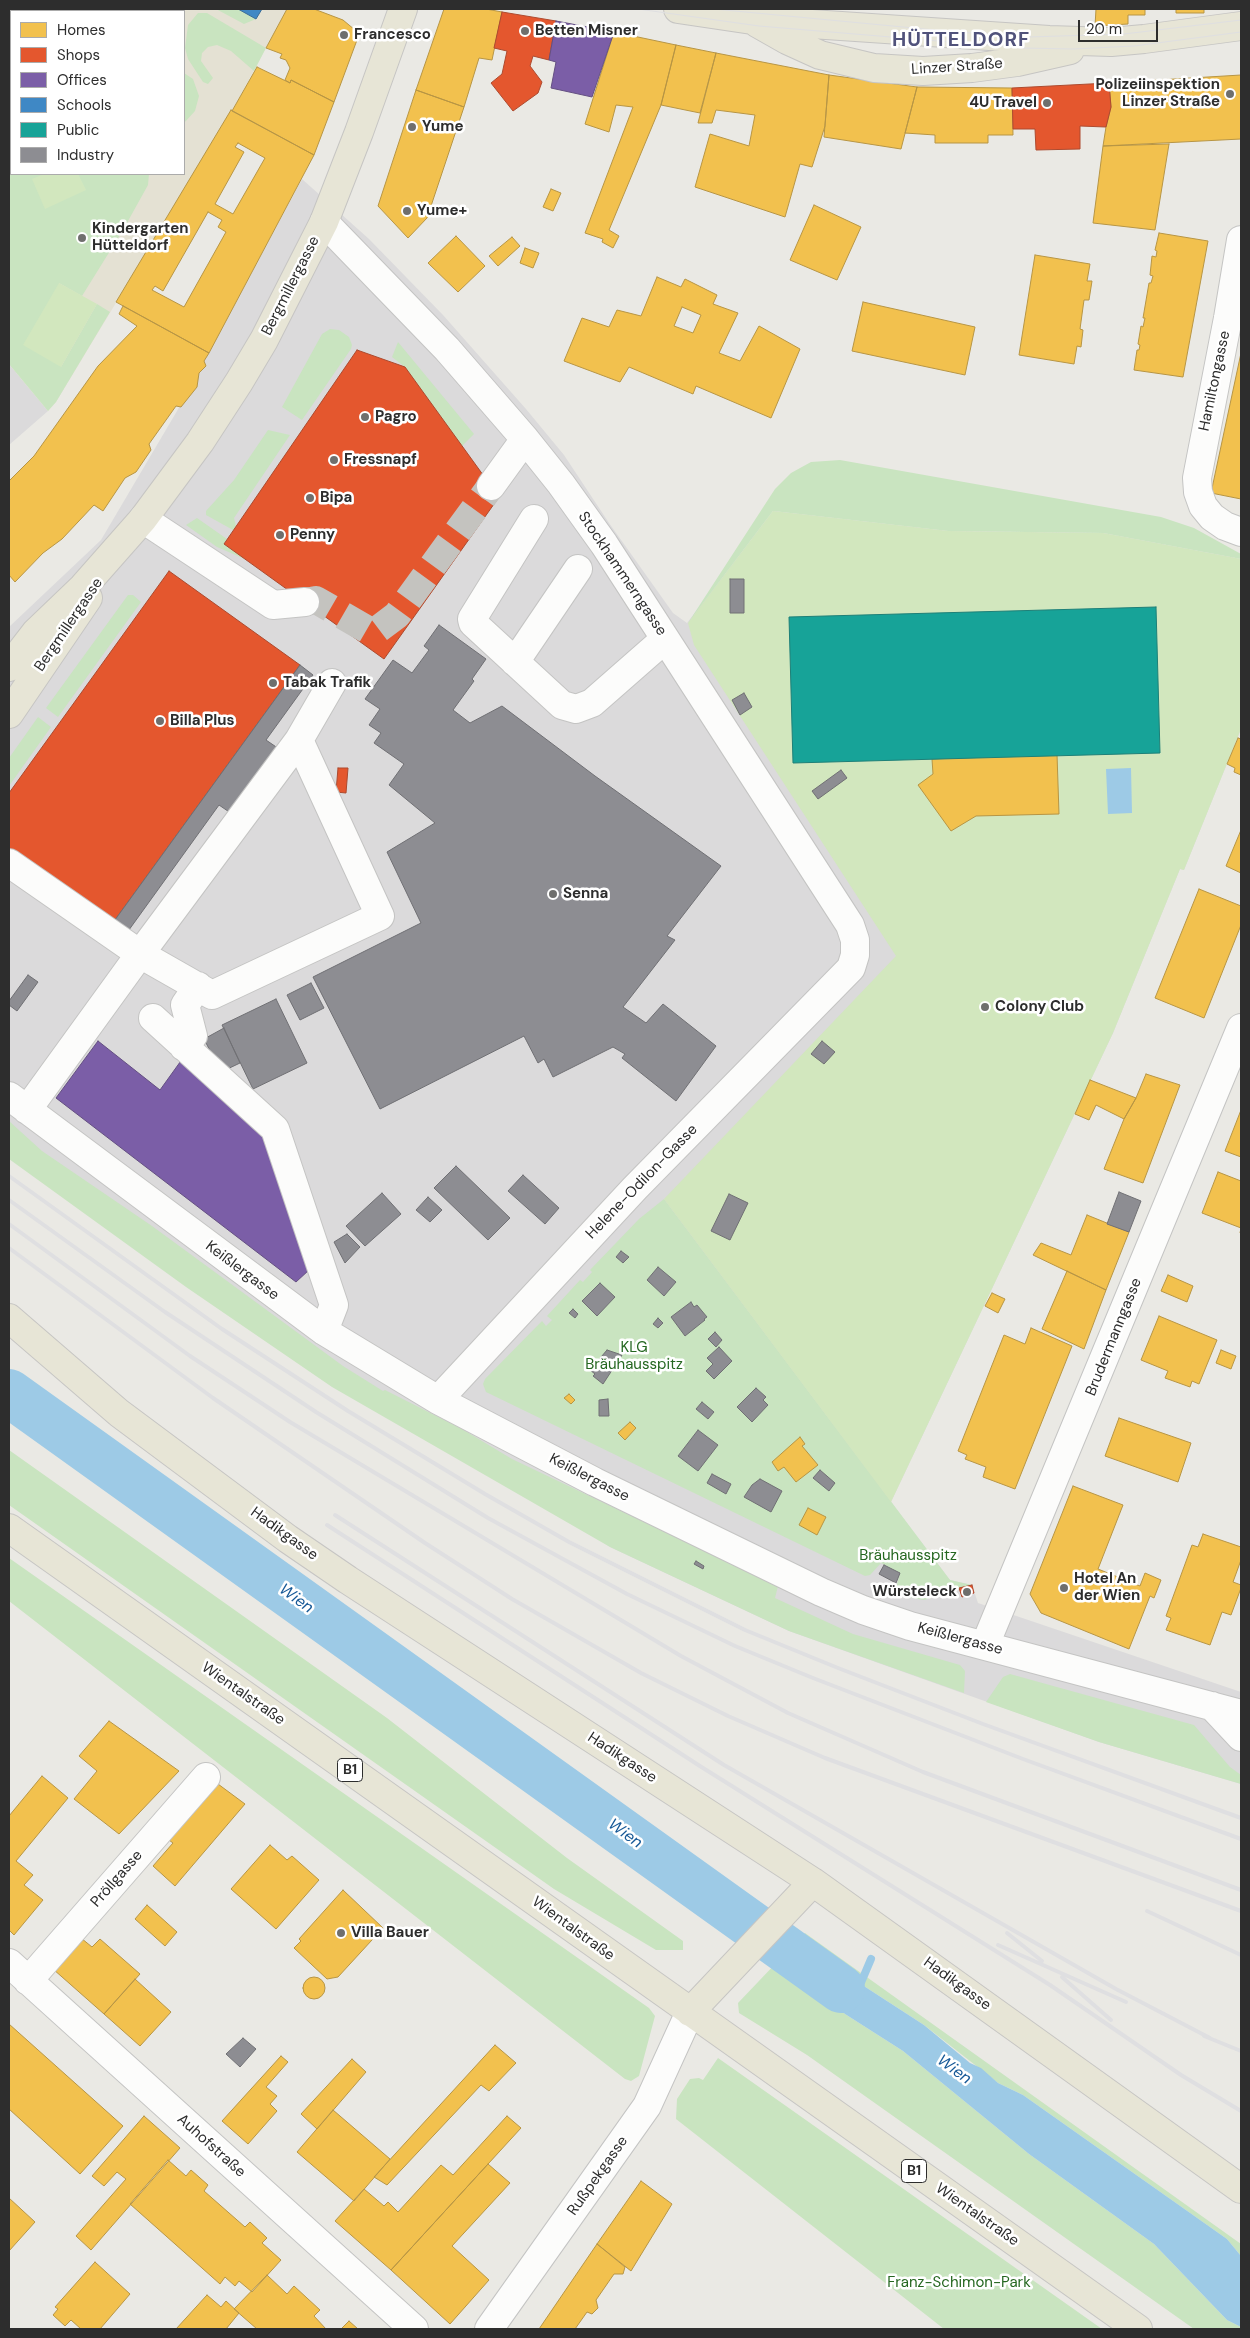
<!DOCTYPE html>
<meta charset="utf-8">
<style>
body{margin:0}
#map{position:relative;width:1250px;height:2338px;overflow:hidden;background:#eae9e4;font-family:"DM Sans",sans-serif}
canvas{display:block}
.frame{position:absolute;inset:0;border:10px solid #2d2d2d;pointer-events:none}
.legend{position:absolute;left:10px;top:10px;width:175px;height:165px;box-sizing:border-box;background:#fff;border:1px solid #ababab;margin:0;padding:6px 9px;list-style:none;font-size:15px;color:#2d2d2d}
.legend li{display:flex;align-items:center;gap:10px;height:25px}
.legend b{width:25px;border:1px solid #ababab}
.scale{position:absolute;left:1078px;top:20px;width:80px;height:22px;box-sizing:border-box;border:2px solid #2d2d2d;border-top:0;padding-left:6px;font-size:15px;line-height:18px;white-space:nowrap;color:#2d2d2d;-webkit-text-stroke:4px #fff;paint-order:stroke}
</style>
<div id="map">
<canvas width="1250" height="2338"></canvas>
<div class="frame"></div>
<ul class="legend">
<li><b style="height:14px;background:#f2c14e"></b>Homes</li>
<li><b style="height:14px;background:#e4572e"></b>Shops</li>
<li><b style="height:14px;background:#7b5ea7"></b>Offices</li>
<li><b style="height:14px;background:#3f88c5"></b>Schools</li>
<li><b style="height:14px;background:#17a398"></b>Public</li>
<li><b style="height:14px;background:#8d8d92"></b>Industry</li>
</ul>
<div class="scale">20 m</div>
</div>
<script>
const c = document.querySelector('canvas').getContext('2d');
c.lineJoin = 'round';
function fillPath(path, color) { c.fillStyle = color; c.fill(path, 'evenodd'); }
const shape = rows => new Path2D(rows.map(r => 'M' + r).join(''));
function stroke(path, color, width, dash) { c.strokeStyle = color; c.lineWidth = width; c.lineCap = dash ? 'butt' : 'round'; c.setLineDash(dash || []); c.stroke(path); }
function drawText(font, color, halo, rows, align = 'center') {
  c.font = font + ' "DM Sans",sans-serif'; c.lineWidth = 5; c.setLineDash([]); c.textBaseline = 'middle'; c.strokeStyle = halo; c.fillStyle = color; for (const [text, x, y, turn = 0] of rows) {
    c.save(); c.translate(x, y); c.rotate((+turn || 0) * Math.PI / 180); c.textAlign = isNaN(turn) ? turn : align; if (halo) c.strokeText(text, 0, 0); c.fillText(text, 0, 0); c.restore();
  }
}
const industrial = shape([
 [302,179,369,239,443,315,526,409,564,455,609,523,673,613,687,623,773,511,948,531,1103,533,1241,559,1241,729,1184,870,1180,869,1113,1033,891,1502,950,1580,972,1585,978,1603,1241,1692,1241,1784,1099,1742,789,1631,610,1547,9,1158,9,627,101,540,177,411],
 [9,364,48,411,9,445]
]);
const education = shape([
 [9,9,287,9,232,111,56,402,48,411,9,364],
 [11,11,184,11,184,174,11,174]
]);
const green = shape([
 [85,9,182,9,181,11,83,11],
 [216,9,238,9,256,19,244,24],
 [198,13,207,13,266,48,254,71,231,51,217,45,208,47,202,53,201,61,213,78,208,84,203,82,188,59,185,48,188,25],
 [184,73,193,79,199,96,195,111,184,123],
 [11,115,11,174,149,174,148,185,123,230,82,296,59,283,61,367,97,304,110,312,56,402,48,411,9,364,9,119],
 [330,329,339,330,349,337,352,345,351,349,302,420,282,407,322,334],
 [398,342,474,434,462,446,405,367,392,357],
 [268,430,290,435,234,518,236,526,233,530,206,515,206,511,234,480],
 [840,460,1161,517,1194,528,1241,554,1241,559,1103,533,948,531,773,511,688,623,775,489,791,473,811,462],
 [197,518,227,539,224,544,247,560,217,547,186,525],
 [128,595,133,595,141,602,58,717,46,708],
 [38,717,51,727,9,786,9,758],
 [9,1121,42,1151,152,1226,343,1366,383,1391,385,1390,462,1429,512,1459,778,1586,775,1598,853,1634,960,1665,965,1671,964,1693,789,1631,610,1547,332,1387,186,1287,9,1159],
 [664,1199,950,1580,972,1585,924,1600,907,1597,898,1592,896,1588,900,1573,881,1563,870,1575,865,1576,486,1392,483,1384,485,1379,542,1321,546,1326,552,1320,547,1316,580,1280,583,1282,592,1272,590,1270,639,1219],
 [9,1450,387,1718,567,1858,683,1941,683,1950,656,1950,554,1889,9,1505],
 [9,1558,649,2008,655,2016,639,2076,631,2081,625,2079,9,1601],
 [1010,1674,1194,1725,1230,1767,1241,1775,1241,1784,1099,1742,986,1702,1003,1677],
 [805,1933,1241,2244,1241,2256,1227,2239,1023,2095,998,2083,924,2025,796,1942],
 [778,1961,845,2014,903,2051,1029,2154,1154,2244,1227,2320,1241,2327,1241,2329,1194,2329,807,2055,739,2013,738,2003],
 [718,2058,1102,2329,944,2329,676,2119,677,2099,690,2079,699,2078,703,2080]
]);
const pitch = shape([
 [44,174,78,174,86,190,45,209,32,179],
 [59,283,97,304,61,367,23,345],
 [773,511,948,531,1103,533,1241,559,1241,729,1184,870,1180,869,1113,1033,891,1502,664,1199,896,956,694,645,688,623]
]);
const water = shape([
 [1131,768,1132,813,1108,814,1106,769],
 [796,1942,924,2025,970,2063,981,2068,998,2083,1023,2095,1227,2239,1241,2256,1241,2327,1227,2320,1154,2244,1029,2154,903,2051,845,2014,778,1961]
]);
const homes = shape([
 [287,9,314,9,343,20,355,30,357,40,334,102,291,80,290,83,285,80,290,68,286,60,280,58,282,54,266,48,287,9],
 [444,9,486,9,502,12,492,60,479,58,464,107,416,90,444,9],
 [1096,9,1145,9,1145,15,1128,15,1128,24,1095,26,1096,9],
 [1176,9,1204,9,1204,13,1176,13,1176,9],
 [614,32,676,45,661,105,609,230,619,236,613,248,602,242,603,239,585,233,633,107,616,105,609,132,585,124,614,32],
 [676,45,716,53,700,113,661,105,676,45],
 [716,53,829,75,825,126,812,167,800,164,785,217,695,187,710,134,749,146,755,115,716,110,712,123,698,123,716,53],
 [257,67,290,83,291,80,334,102,314,155,232,111,257,67],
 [829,75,917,87,901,149,824,137,829,75],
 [1241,75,1241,139,1103,146,1106,127,1111,107,1109,83,1241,75],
 [917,87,1012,88,1013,135,988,135,988,143,935,143,935,135,905,133,917,87],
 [416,90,464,107,427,218,408,238,378,206,416,90],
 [231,110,314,155,209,353,116,302,231,110],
 [238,143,265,158,233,214,215,204,244,152,235,147,238,143],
 [208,212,222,220,218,227,226,232,184,307,152,290,155,286,163,291,208,212],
 [1169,144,1155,230,1093,223,1103,146,1169,144],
 [551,189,561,193,553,211,543,207,551,189],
 [814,205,861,227,837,280,790,260,814,205],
 [1159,233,1208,241,1183,377,1134,370,1137,350,1139,350,1140,345,1138,344,1141,326,1143,327,1145,318,1143,318,1149,283,1151,283,1153,276,1150,275,1152,256,1156,257,1157,251,1155,250,1159,233],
 [456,236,485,266,458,292,428,263,456,236],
 [512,237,520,246,498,266,489,256,512,237],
 [525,248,539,253,533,268,520,263,525,248],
 [1035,255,1090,264,1087,281,1092,281,1089,300,1084,300,1080,329,1083,330,1081,347,1077,346,1074,364,1019,355,1035,255],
 [657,277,681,287,685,279,717,295,713,304,738,313,719,353,740,361,759,326,800,349,771,418,696,386,693,394,629,367,620,382,564,361,582,318,609,327,617,310,641,316,657,277],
 [682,307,701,315,693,333,674,326,682,307],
 [863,302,975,327,965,375,852,351,863,302],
 [123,306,209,353,204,361,206,366,199,373,197,387,181,407,176,406,149,444,151,450,136,472,125,478,103,511,94,505,62,539,43,553,15,582,9,575,9,481,34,456,98,366,137,326,119,314,123,306],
 [1241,353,1241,499,1211,493,1241,353],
 [1238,738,1241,739,1241,775,1234,772,1235,768,1227,764,1238,738],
 [1057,754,1059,814,976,816,951,831,918,785,933,774,932,759,1057,754],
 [1241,830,1241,873,1226,866,1241,830],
 [1199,889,1241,906,1241,925,1204,1018,1155,998,1199,889],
 [1146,1074,1180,1085,1143,1183,1104,1169,1124,1119,1136,1098,1146,1074],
 [1090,1080,1136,1098,1124,1119,1096,1105,1089,1120,1075,1114,1090,1080],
 [1241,1110,1241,1157,1225,1151,1241,1110],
 [1218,1172,1241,1181,1241,1234,1240,1233,1241,1228,1202,1213,1218,1172],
 [1087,1215,1129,1232,1106,1290,1033,1255,1041,1243,1071,1255,1087,1215],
 [1067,1271,1106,1290,1084,1349,1042,1329,1067,1271],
 [1168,1275,1193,1286,1187,1302,1161,1291,1168,1275],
 [992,1293,1005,1299,998,1313,985,1306,992,1293],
 [1159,1316,1217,1340,1199,1384,1192,1381,1190,1387,1165,1378,1168,1371,1141,1360,1159,1316],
 [1031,1328,1072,1346,1015,1489,983,1477,986,1467,965,1459,967,1455,958,1451,1004,1335,1025,1344,1031,1328],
 [1221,1350,1236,1356,1231,1369,1216,1363,1221,1350],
 [569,1394,575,1400,571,1404,564,1398,569,1394],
 [1119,1418,1191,1443,1178,1482,1105,1456,1119,1418],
 [630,1422,636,1428,625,1440,618,1433,630,1422],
 [800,1437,805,1444,802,1446,818,1465,796,1482,784,1467,778,1471,772,1462,800,1437],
 [1073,1486,1123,1505,1098,1569,1140,1586,1145,1573,1161,1580,1154,1598,1150,1596,1129,1649,1041,1613,1030,1594,1073,1486],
 [808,1508,826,1517,817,1535,799,1525,808,1508],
 [1203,1534,1241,1547,1241,1560,1233,1582,1241,1585,1241,1588,1231,1615,1222,1612,1210,1645,1166,1630,1171,1618,1166,1616,1192,1545,1198,1547,1203,1534],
 [109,1721,179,1771,119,1834,74,1799,97,1771,79,1756,109,1721],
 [42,1776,68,1798,16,1861,33,1875,24,1885,43,1900,14,1935,9,1930,9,1816,42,1776],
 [218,1784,245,1804,175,1886,153,1866,173,1843,169,1840,218,1784],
 [270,1845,287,1860,292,1856,319,1880,276,1929,231,1889,270,1845],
 [343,1890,383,1928,338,1977,327,1979,294,1948,301,1941,299,1939,343,1890],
 [147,1905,177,1932,165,1946,135,1919,147,1905],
 [81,1938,92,1947,100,1939,140,1974,104,2014,53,1969,81,1938],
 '303 1988a11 11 0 1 1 22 0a11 11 0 1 1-22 0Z',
 [135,1979,171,2012,140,2046,104,2014,135,1979],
 [9,2024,123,2126,80,2174,9,2109,9,2024],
 [495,2045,516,2063,489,2091,481,2085,387,2185,374,2177,495,2045],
 [281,2056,288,2062,266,2087,277,2096,270,2104,277,2111,248,2144,222,2121,281,2056],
 [352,2059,366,2072,317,2129,301,2114,352,2059],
 [333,2110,390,2159,354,2201,297,2152,333,2110],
 [144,2116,180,2148,91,2250,76,2236,126,2179,117,2172,104,2186,92,2176,144,2116],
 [507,2116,521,2128,391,2270,335,2221,364,2189,384,2206,388,2202,398,2212,441,2165,453,2175,507,2116],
 [168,2160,186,2176,191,2170,208,2185,204,2191,245,2227,250,2222,267,2238,262,2243,281,2260,252,2292,239,2281,235,2286,225,2277,220,2284,130,2204,168,2160],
 [488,2164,510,2183,452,2246,489,2280,450,2324,391,2270,488,2164],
 [641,2181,672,2204,631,2271,597,2244,641,2181],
 [9,2198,35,2222,9,2251,9,2198],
 [597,2244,625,2267,623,2274,614,2274,596,2300,598,2308,592,2314,587,2312,575,2329,539,2329,597,2244],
 [95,2262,130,2294,100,2329,81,2329,71,2320,65,2326,53,2315,58,2309,55,2307,95,2262],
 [267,2275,287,2294,294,2286,320,2310,314,2316,326,2329,257,2329,234,2309,267,2275],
 [207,2295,221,2307,226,2301,239,2313,226,2329,176,2329,207,2295],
 [349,2321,358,2329,341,2329,349,2321]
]);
const shops = shape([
 [502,12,556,21,549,60,533,56,530,66,542,82,538,93,513,111,491,83,502,74,507,51,494,48,502,12],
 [1109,83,1111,107,1106,127,1080,126,1080,149,1036,150,1035,129,1013,129,1012,88,1109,83],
 [357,350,405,367,499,497,384,659,224,544,357,350],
 [169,571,300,665,112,924,9,849,9,793,169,571],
 [338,768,348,768,346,793,336,792,338,768],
 [972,1585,974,1593,962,1597,959,1588,972,1585]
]);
const offices = shape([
 [556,21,614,32,592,97,551,88,556,62,549,60,556,21],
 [98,1041,160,1090,183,1058,270,1137,309,1270,296,1282,56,1098,98,1041]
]);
const schools = shape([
 [9,9,21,11,11,11,11,58,9,61,9,9],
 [99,9,142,9,147,11,97,11,99,9],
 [238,9,262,9,256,19,238,9]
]);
const public = shape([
 [1156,607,1160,753,793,763,789,617,1156,607]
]);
const industry = shape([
 [730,579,744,579,744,613,730,613,730,579],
 [439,625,486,659,472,679,474,681,453,710,470,723,502,706,595,776,721,866,667,936,675,940,623,1007,646,1023,663,1004,716,1046,676,1101,622,1058,625,1054,613,1047,553,1077,544,1059,538,1063,524,1036,380,1109,313,977,421,923,387,852,435,823,389,785,404,764,374,743,381,733,369,725,380,709,365,699,393,660,412,673,429,650,424,646,439,625],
 [300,665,313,675,266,740,285,753,238,818,219,805,126,934,112,924,300,665],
 [744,693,752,707,740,715,732,700,744,693],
 [841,770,847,778,818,799,812,791,841,770],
 [28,975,38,982,17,1011,9,1005,9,1001,28,975],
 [311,983,324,1008,300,1020,287,995,311,983],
 [276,999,307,1063,253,1089,222,1025,276,999],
 [224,1028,240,1063,221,1072,204,1039,224,1028],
 [822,1041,835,1052,824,1064,811,1054,822,1041],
 [456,1166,510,1218,488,1240,434,1188,456,1166],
 [523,1175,559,1208,545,1224,508,1191,523,1175],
 [1119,1192,1141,1201,1129,1232,1107,1224,1119,1192],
 [382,1193,401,1214,365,1246,346,1226,382,1193],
 [729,1194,748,1203,730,1240,711,1231,729,1194],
 [428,1197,442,1210,430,1222,416,1210,428,1197],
 [347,1234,360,1247,345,1263,334,1242,347,1234],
 [621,1251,629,1257,623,1263,616,1257,621,1251],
 [658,1267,676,1282,664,1296,647,1280,658,1267],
 [600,1283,615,1297,597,1316,582,1301,600,1283],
 [691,1302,694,1307,697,1305,707,1317,704,1319,705,1320,685,1336,671,1317,691,1302],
 [573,1309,578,1314,575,1318,569,1313,573,1309],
 [658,1318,663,1323,658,1328,653,1324,658,1318],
 [715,1332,722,1340,716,1347,708,1339,715,1332],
 [719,1347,732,1361,714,1379,706,1371,713,1364,707,1358,719,1347],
 [607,1350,622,1355,603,1384,593,1376,595,1374,590,1370,607,1350],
 [756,1388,766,1397,763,1400,768,1405,752,1422,737,1407,756,1388],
 [608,1399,609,1416,599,1416,599,1400,608,1399],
 [702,1402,714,1412,708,1419,696,1409,702,1402],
 [698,1430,718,1445,698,1471,678,1456,698,1430],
 [820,1470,835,1483,829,1491,813,1478,820,1470],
 [712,1474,731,1484,726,1494,707,1483,712,1474],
 [760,1479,782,1491,771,1512,744,1497,752,1485,760,1479],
 [696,1561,704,1566,703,1569,694,1564,696,1561],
 [884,1565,900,1573,896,1583,879,1574,884,1565],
 [243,2038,256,2049,240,2067,226,2054,243,2038]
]);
const stream = shape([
 [857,1992,871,1959]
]);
const river = shape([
 [9,1393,841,1989]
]);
const minorTunnel = shape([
 [305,602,316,600,373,633,397,615,491,486]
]);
const minor = shape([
 [324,222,447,349,525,439,561,484,604,544,850,925,855,940,855,955,851,968,635,1188,438,1400],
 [1241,240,1228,318,1197,478,1198,492,1203,506,1212,517,1225,526,1241,532],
 [491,486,525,439],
 [143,519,273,605,305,602],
 [534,519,472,619,473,623,562,705,576,709,592,703,665,639],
 [515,662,578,569],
 [299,740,380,916,212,995,140,954,299,740],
 [299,740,332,683],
 [9,863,140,954,27,1110],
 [153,1018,275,1129,334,1305,324,1331],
 [184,1047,193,1036,185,1005,198,986],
 [9,1096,324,1331,438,1400,595,1482,821,1592,863,1610,910,1626,1241,1714],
 [985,1645,1241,1028],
 [1212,1706,1241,1737],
 [9,1963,414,2329],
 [28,1981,206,1777],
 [489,2329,647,2106,690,2012]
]);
const major = shape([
 [678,9,752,20,1049,40,1111,42,1144,39,1241,26],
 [757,23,787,40,820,55,874,68,923,71,972,68,1017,62,1070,50],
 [9,667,36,632,83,587,143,519,200,442,239,382,264,340,324,222,359,132,403,9],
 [9,714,88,598],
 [9,1318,119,1413,288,1539,348,1580,813,1882,1241,2189],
 [9,1528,1138,2329],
 [690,2012,813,1882]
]);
const tram = shape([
 [638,9,759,26,1022,48,1073,49,1134,46,1241,32],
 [714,9,945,31,1028,37,1124,34,1241,20]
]);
const rail = shape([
 [9,1176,222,1329,348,1411,485,1494,569,1542,745,1630,838,1668,983,1724,1241,1818],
 [9,1200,165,1312,316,1412,488,1518,627,1594,735,1646,813,1678,1023,1759,1241,1839],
 [9,1224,190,1356,290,1422,681,1656,788,1713,923,1772,1241,1890],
 [9,1248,213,1398,425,1543,512,1599,641,1673,728,1716,825,1758,1241,1911],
 [335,1515,724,1765,1116,1989,1210,2038],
 [327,1525,703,1768,1050,1985,1181,2075,1241,2111],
 [1147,1911,1241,1955],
 [1007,1933,1042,1961],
 [998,1945,1126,2002],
 [1062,1977,1111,2020],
 [1204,2036,1241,2051]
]);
const markers = [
 [525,31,5,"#6f6f6d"],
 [344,35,5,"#6f6f6d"],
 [1230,94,5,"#6f6f6d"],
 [1047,103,5,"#6f6f6d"],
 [412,127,5,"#6f6f6d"],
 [407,211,5,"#6f6f6d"],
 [82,238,5,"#6f6f6d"],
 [365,417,5,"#6f6f6d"],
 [334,460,5,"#6f6f6d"],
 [310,498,5,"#6f6f6d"],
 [280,535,5,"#6f6f6d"],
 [273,683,5,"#6f6f6d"],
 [160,721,5,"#6f6f6d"],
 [553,894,5,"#6f6f6d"],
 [985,1007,5,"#6f6f6d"],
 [1064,1588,5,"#6f6f6d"],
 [967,1592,5,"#6f6f6d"],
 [341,1933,5,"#6f6f6d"]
];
const shields = [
 [350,1770,25],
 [914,2171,25]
];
const shieldNames = [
 ["B1",350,1770],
 ["B1",914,2171]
];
const poiNames = [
 ["Betten Misner",535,31],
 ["Francesco",354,35],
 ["Polizeiinspektion",1220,85,"right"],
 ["Linzer Straße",1220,102,"right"],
 ["4U Travel",1037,103,"right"],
 ["Yume",422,127],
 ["Yume+",417,211],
 ["Kindergarten",92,229],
 ["Hütteldorf",92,246],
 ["Pagro",375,417],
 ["Fressnapf",344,460],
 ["Bipa",320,498],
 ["Penny",290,535],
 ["Tabak Trafik",283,683],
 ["Billa Plus",170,721],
 ["Senna",563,894],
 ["Colony Club",995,1007],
 ["Hotel An",1074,1579],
 ["der Wien",1074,1596],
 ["Würsteleck",957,1592,"right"],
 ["Villa Bauer",351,1933]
];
const streetNames = [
 ["Linzer Straße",957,67,-4],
 ["Bergmillergasse",291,286,-63],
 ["Hamiltongasse",1215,381,-78],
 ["Stockhammerngasse",622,574,56],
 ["Bergmillergasse",69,625,-56],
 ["Helene-Odilon-Gasse",642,1182,-46],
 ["Keißlergasse",242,1271,37],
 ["Brudermanngasse",1114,1337,-68],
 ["Keißlergasse",589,1478,27],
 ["Hadikgasse",284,1534,36],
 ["Keißlergasse",960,1639,15],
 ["Wientalstraße",243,1694,35],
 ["Hadikgasse",622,1758,33],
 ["Pröllgasse",117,1879,-49],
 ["Wientalstraße",573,1929,36],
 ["Hadikgasse",957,1984,36],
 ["Auhofstraße",211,2146,42],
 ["Rußpekgasse",598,2176,-55],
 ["Wientalstraße",977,2215,35]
];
const parkNames = [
 ["KLG",634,1348],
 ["Bräuhausspitz",634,1365],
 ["Bräuhausspitz",908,1556],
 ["Franz-Schimon-Park",959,2283]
];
const waterNames = [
 ["Wien",296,1599,36],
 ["Wien",625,1834,36],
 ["Wien",954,2070,36]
];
const districtNames = [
 ["HÜTTELDORF",961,41]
];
fillPath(industrial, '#dbdadb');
fillPath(education, '#e4e1d3');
fillPath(green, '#c9e4c0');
fillPath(pitch, '#d2e7be');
fillPath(water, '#9dcae6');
fillPath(homes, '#f2c14e');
stroke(homes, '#b79544', 1);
fillPath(shops, '#e4572e');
stroke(shops, '#ad4a2e', 1);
fillPath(offices, '#7b5ea7');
stroke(offices, '#644f82', 1);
fillPath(schools, '#3f88c5');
stroke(schools, '#3a6d97', 1);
fillPath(public, '#17a398');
stroke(public, '#1e8078', 1);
fillPath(industry, '#8d8d92');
stroke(industry, '#707074', 1);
stroke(stream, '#9dcae6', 8);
stroke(river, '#9dcae6', 48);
stroke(minorTunnel, '#c4c3bf', 28, [28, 14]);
stroke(minor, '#c4c4c3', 30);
stroke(major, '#c6c5c3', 30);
stroke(minor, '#fcfcfb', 28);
stroke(major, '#e7e5d6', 28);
stroke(tram, '#dfdfe1', 1);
stroke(rail, '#dfdfe1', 4);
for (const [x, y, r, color] of markers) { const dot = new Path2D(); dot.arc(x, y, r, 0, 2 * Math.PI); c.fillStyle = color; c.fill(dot); stroke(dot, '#fff', 2); }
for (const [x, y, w] of shields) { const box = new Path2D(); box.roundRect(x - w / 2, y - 11.5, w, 23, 4); c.fillStyle = '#fff'; c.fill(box); stroke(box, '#2d2d2d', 1); }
drawText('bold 14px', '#2d2d2d', null, shieldNames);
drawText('bold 15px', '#2d2d2d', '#fff', poiNames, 'left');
drawText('15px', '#2d2d2d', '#fff', streetNames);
drawText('15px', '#256720', '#fff', parkNames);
drawText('italic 16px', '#175997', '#fff', waterNames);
c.letterSpacing = '1px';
drawText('bold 20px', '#50527b', '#fff', districtNames);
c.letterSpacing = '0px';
</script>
